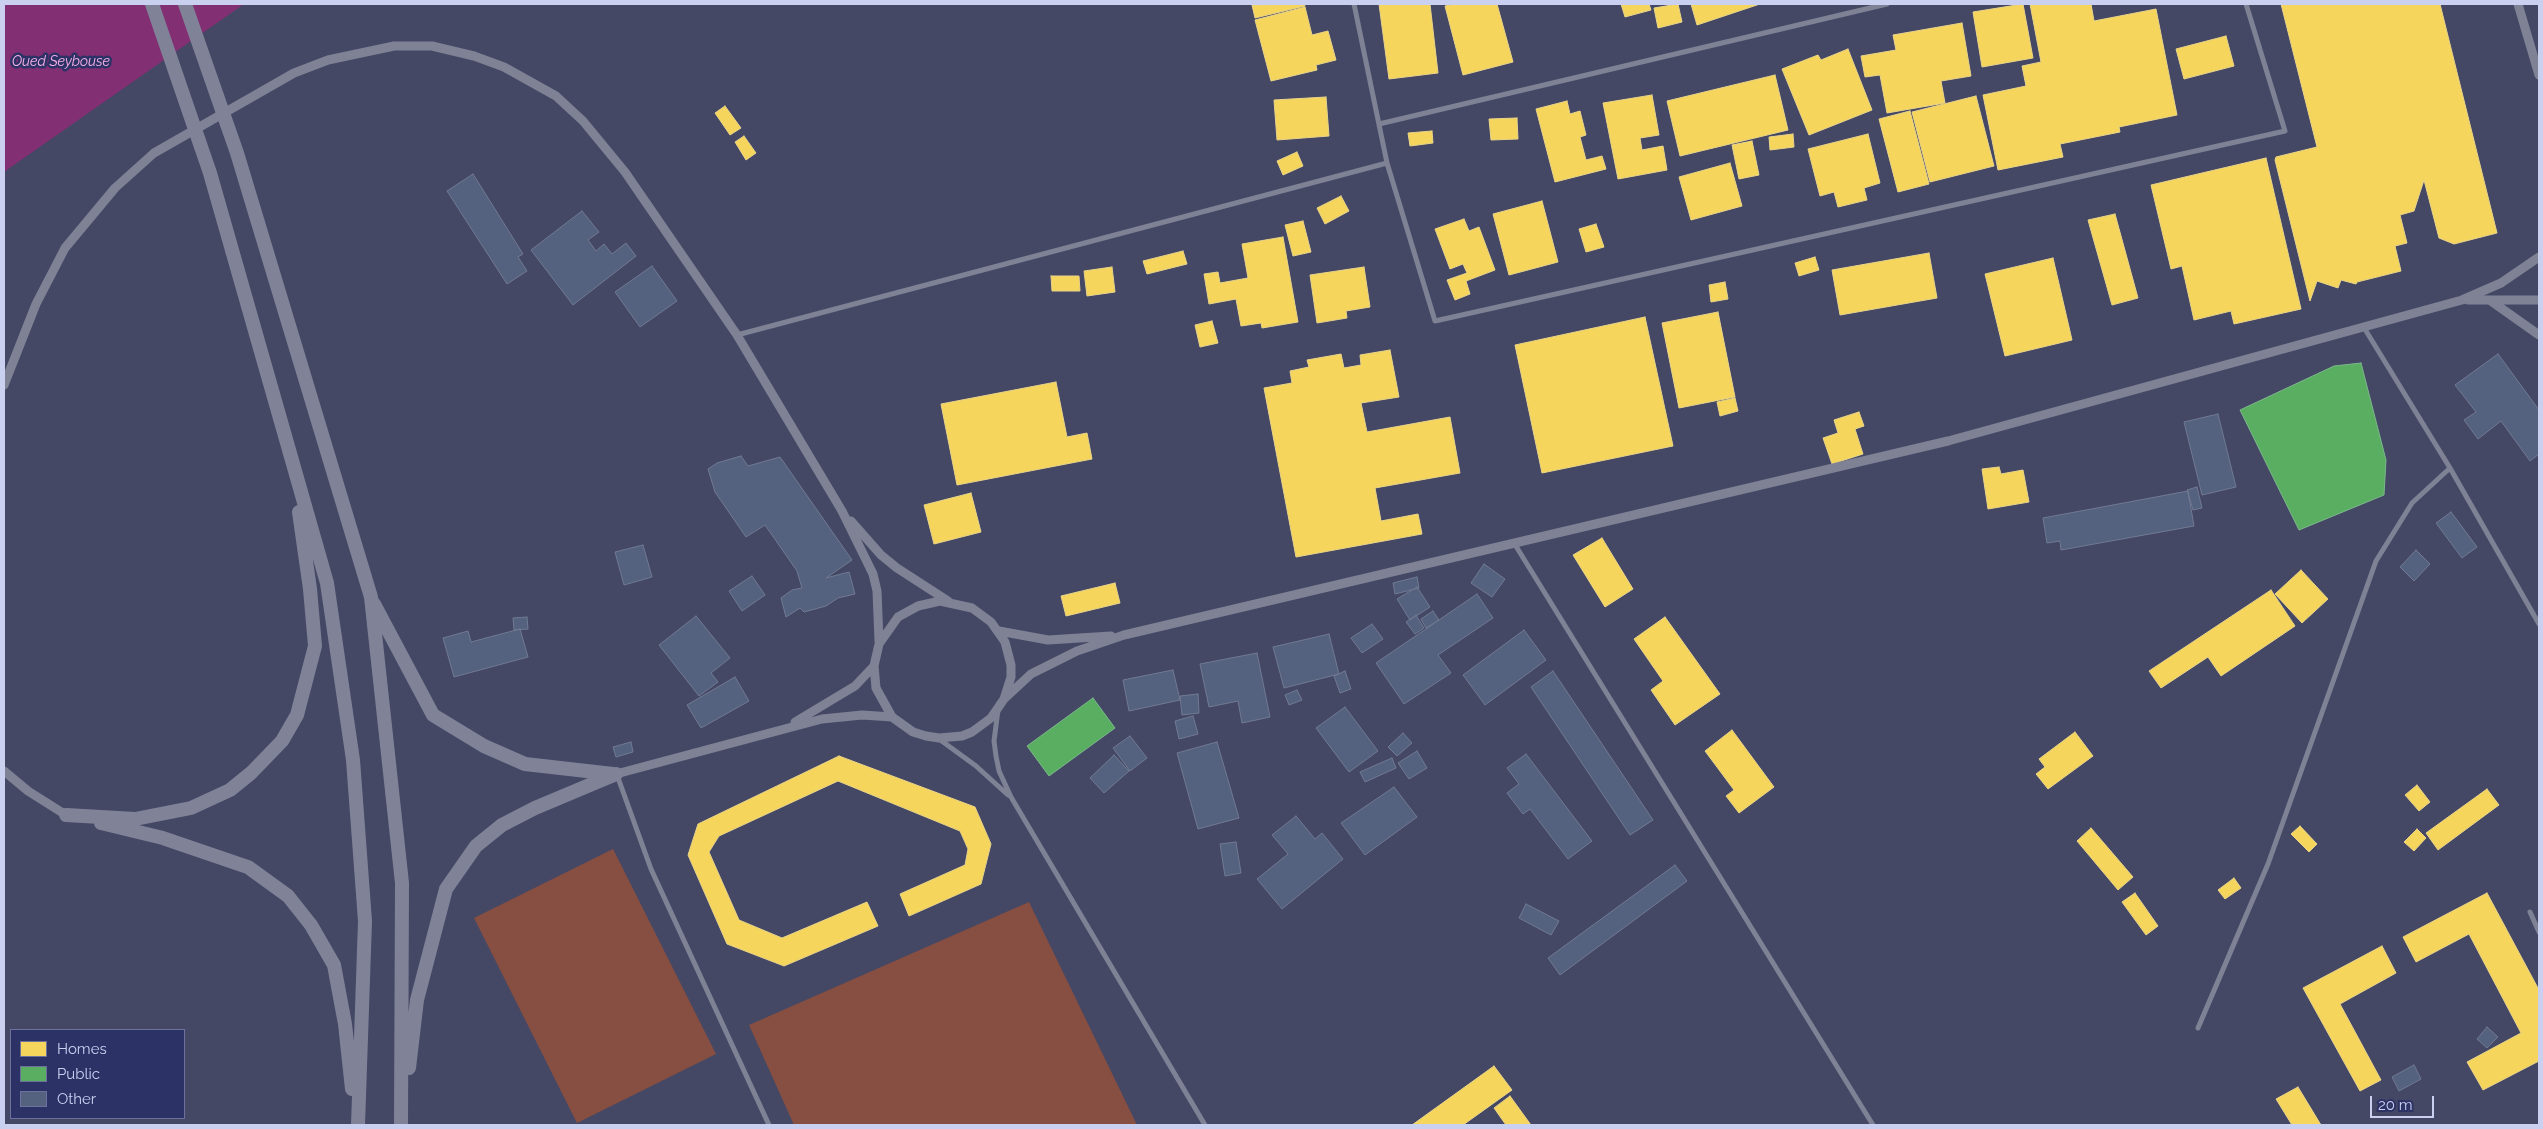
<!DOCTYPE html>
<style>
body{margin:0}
#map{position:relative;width:2543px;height:1129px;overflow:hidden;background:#444865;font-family:Raleway,sans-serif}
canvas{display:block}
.frame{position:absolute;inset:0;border:5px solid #cad0f0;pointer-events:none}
.legend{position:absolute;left:10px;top:1029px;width:175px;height:90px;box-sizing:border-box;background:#2d3266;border:1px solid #6c719d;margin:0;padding:6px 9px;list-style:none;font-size:15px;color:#cad0f0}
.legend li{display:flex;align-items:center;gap:10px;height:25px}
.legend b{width:25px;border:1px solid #6c719d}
.scale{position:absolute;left:2370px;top:1096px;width:64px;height:22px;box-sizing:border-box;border:2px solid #cad0f0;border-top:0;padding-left:6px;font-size:15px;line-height:18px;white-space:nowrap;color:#cad0f0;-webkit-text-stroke:4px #2d3266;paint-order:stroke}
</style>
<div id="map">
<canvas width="2543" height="1129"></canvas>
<div class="frame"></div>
<ul class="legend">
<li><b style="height:14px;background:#f6d55c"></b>Homes</li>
<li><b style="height:14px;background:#5aae61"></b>Public</li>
<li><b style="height:14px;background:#546280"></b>Other</li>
</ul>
<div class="scale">20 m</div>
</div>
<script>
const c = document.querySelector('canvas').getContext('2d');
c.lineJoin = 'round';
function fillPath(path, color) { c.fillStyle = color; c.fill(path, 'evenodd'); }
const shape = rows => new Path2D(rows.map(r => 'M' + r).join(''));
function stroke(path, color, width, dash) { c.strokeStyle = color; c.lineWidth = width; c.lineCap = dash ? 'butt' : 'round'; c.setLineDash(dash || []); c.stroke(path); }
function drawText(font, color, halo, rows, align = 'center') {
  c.font = font + ' Raleway,sans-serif'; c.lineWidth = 5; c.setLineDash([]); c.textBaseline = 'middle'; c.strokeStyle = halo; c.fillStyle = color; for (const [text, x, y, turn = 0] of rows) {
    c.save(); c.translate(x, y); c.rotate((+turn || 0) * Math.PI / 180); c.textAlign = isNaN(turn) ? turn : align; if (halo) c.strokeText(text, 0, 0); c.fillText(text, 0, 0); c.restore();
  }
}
const green = shape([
 [613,849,716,1054,577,1123,474,918],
 [1029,902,1137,1125,794,1125,749,1025]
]);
const water = shape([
 [4,4,244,4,4,172]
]);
const homes = shape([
 [1304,4,1305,6,1255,18,1252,5,1304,4],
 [1379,4,1430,4,1438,73,1389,79,1379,4],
 [1455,4,1497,4,1513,62,1463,75,1445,6,1455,4],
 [1621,4,1649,4,1651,10,1625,17,1621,4],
 [1678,4,1682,22,1658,28,1654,8,1678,4],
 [1691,4,1760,4,1697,25,1691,4],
 [2023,4,2033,58,1982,67,1973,12,2023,4],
 [2030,4,2091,4,2094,21,2156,9,2177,115,2119,127,2120,132,2060,144,2063,157,1998,170,1983,95,2026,86,2022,66,2041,62,2030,4],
 [2281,4,2440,4,2497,233,2454,244,2439,238,2424,180,2414,211,2400,215,2407,243,2395,246,2401,271,2357,282,2356,284,2341,280,2338,288,2317,281,2310,301,2275,160,2276,157,2317,147,2281,4],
 [1305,7,1312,35,1328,31,1336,60,1316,65,1317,70,1271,81,1255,20,1305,7],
 [1962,23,1971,76,1941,81,1945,103,1887,113,1880,75,1865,77,1861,56,1896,50,1893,35,1962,23],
 [2226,36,2234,66,2184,79,2176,49,2226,36],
 [1848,49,1872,110,1809,135,1782,69,1818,55,1821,60,1848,49],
 [1775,75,1788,130,1680,156,1667,101,1775,75],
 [1652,95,1659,135,1640,138,1642,150,1663,146,1667,170,1618,179,1603,103,1652,95],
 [1976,96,1994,166,1930,182,1912,112,1976,96],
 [1326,97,1329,136,1277,140,1274,100,1326,97],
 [1567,101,1570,114,1580,111,1586,135,1580,137,1586,160,1602,156,1606,169,1555,182,1536,109,1567,101],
 [725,106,741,128,730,135,715,113,725,106],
 [1910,111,1929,184,1898,192,1879,119,1910,111],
 [1517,118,1518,139,1491,140,1489,119,1517,118],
 [1432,131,1433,143,1410,146,1408,133,1432,131],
 [1793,134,1794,147,1770,150,1769,137,1793,134],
 [1868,134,1880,183,1864,188,1867,200,1838,207,1834,192,1820,196,1808,149,1868,134],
 [744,136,756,153,746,160,735,142,744,136],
 [1752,141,1759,175,1739,179,1732,145,1752,141],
 [1297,152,1303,166,1283,175,1277,161,1297,152],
 [2266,158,2301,309,2234,324,2231,311,2194,320,2182,266,2171,269,2151,185,2266,158],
 [1730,163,1742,206,1691,220,1679,177,1730,163],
 [1341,196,1349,211,1325,224,1317,208,1341,196],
 [1542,201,1558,262,1509,275,1493,214,1542,201],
 [2115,214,2138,298,2112,305,2088,220,2115,214],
 [1464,219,1469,231,1479,227,1495,270,1466,281,1470,294,1455,300,1447,280,1467,273,1463,264,1450,269,1435,229,1464,219],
 [1303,221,1311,252,1293,256,1285,225,1303,221],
 [1596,224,1604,247,1586,252,1579,229,1596,224],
 [1283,237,1298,322,1262,328,1261,323,1241,326,1236,299,1209,304,1204,274,1218,272,1220,283,1248,278,1242,244,1283,237],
 [1183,251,1187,264,1147,274,1143,261,1183,251],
 [1929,253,1937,298,1840,315,1832,270,1929,253],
 [1815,257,1819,270,1799,276,1795,263,1815,257],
 [2053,258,2072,340,2005,356,1985,274,2053,258],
 [1112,267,1115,292,1087,296,1084,271,1112,267],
 [1364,267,1370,307,1346,311,1347,318,1317,323,1310,275,1364,267],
 [1051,276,1079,276,1080,291,1052,291,1051,276],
 [1725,282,1728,299,1711,302,1709,285,1725,282],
 [1718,312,1735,397,1679,408,1662,323,1718,312],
 [1645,317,1673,446,1542,473,1515,345,1645,317],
 [1212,321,1218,343,1200,347,1195,325,1212,321],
 [1390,350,1399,397,1361,403,1367,432,1450,417,1460,473,1375,488,1381,521,1418,514,1422,534,1296,557,1264,388,1292,383,1290,371,1309,367,1307,360,1341,354,1344,368,1361,365,1360,355,1390,350],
 [1056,382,1067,437,1087,433,1092,459,957,485,941,404,1056,382],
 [1735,398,1738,411,1720,416,1717,402,1735,398],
 [1859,412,1864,426,1855,429,1863,454,1832,464,1823,438,1838,433,1834,420,1859,412],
 [1999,467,2001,474,2023,470,2029,502,1988,509,1982,469,1999,467],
 [971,493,981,532,934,544,924,505,971,493],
 [1602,538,1633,589,1605,607,1573,555,1602,538],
 [2301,570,2328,599,2302,623,2275,594,2301,570],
 [1115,583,1120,603,1066,616,1061,596,1115,583],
 [2271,590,2295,626,2221,676,2208,657,2161,688,2149,671,2271,590],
 [1665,617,1720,694,1675,725,1651,690,1663,681,1634,639,1665,617],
 [1732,730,1774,787,1739,813,1726,796,1734,790,1705,751,1732,730],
 [2075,732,2093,756,2048,789,2036,774,2045,767,2039,759,2075,732],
 [839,756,975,807,991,844,981,884,909,916,900,894,965,865,968,849,960,831,838,781,719,836,709,852,739,920,782,938,867,902,878,926,784,966,727,944,688,855,698,824,839,756],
 [2417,785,2430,802,2419,811,2405,795,2417,785],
 [2487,789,2499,805,2438,850,2426,833,2487,789],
 [2300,826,2317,844,2309,852,2291,834,2300,826],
 [2091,828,2133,877,2118,890,2077,841,2091,828],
 [2417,829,2426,838,2414,851,2404,842,2417,829],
 [2234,878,2241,888,2225,899,2218,890,2234,878],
 [2135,893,2158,926,2146,935,2122,902,2135,893],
 [2487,893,2539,990,2539,1061,2483,1090,2467,1062,2521,1033,2469,934,2416,962,2403,937,2487,893],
 [2382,946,2396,973,2340,1004,2381,1080,2360,1091,2303,988,2382,946],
 [1494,1066,1512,1090,1463,1125,1412,1125,1494,1066],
 [2298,1087,2321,1125,2292,1125,2276,1099,2298,1087],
 [1510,1096,1531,1125,1506,1125,1494,1108,1510,1096]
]);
const public = shape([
 [2361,363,2386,460,2384,495,2299,530,2240,410,2334,366,2361,363],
 [1093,698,1115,728,1049,776,1027,746,1093,698]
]);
const building = shape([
 [473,174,523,254,518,257,527,271,507,284,447,191,473,174],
 [582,211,599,232,588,240,596,251,604,244,612,254,626,243,636,256,573,305,531,250,582,211],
 [652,266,677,301,640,327,615,292,652,266],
 [2498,354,2539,410,2539,454,2530,461,2501,421,2478,439,2464,420,2476,412,2455,385,2498,354],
 [2218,414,2236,487,2202,495,2184,422,2218,414],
 [741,456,748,466,780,457,852,560,826,578,849,572,855,594,838,598,826,606,804,612,800,608,786,617,781,598,792,590,802,588,797,571,765,525,746,537,715,492,708,469,717,463,741,456],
 [2197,487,2202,508,2193,510,2187,490,2197,487],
 [2188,491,2194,526,2061,550,2060,541,2047,543,2043,518,2188,491],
 [2451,512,2477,547,2462,558,2436,523,2451,512],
 [643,545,652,577,624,585,615,552,643,545],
 [2416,550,2430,564,2414,581,2400,567,2416,550],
 [1484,564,1505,579,1492,597,1471,583,1484,564],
 [752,576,765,595,742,611,729,591,752,576],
 [1417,577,1419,588,1395,594,1393,583,1417,577],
 [1417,587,1430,607,1410,620,1397,599,1417,587],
 [1477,594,1493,618,1438,655,1451,673,1404,704,1376,663,1477,594],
 [1433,611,1439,620,1426,628,1421,619,1433,611],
 [1416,615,1424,628,1415,634,1406,622,1416,615],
 [696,616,730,658,711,673,718,682,699,696,659,645,696,616],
 [527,617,528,629,514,630,513,618,527,617],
 [1372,624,1383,639,1362,653,1351,638,1372,624],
 [520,629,528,657,454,677,443,638,468,631,471,642,520,629],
 [1524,630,1546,660,1485,705,1463,675,1524,630],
 [1329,634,1339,674,1284,688,1273,647,1329,634],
 [1257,653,1270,717,1242,723,1238,701,1209,707,1200,664,1257,653],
 [1173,670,1180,700,1129,711,1123,680,1173,670],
 [1345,671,1351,689,1340,693,1334,676,1345,671],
 [1553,671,1653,820,1630,835,1531,687,1553,671],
 [735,677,749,701,701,728,687,705,735,677],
 [1297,690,1302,700,1289,705,1285,695,1297,690],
 [1198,694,1199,713,1182,715,1180,696,1198,694],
 [1345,707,1378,751,1349,772,1316,728,1345,707],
 [1193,716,1198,734,1179,739,1175,721,1193,716],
 [1403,733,1412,743,1397,756,1388,747,1403,733],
 [1130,736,1147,758,1130,771,1113,748,1130,736],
 [631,742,633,752,616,757,613,747,631,742],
 [1217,742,1239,818,1198,829,1177,753,1217,742],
 [1417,751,1427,768,1409,779,1398,763,1417,751],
 [1526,754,1592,841,1568,859,1530,809,1523,814,1507,793,1519,784,1507,768,1526,754],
 [1114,755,1129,771,1104,793,1090,778,1114,755],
 [1392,758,1396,768,1365,782,1360,772,1392,758],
 [1394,787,1417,817,1365,855,1341,823,1394,787],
 [1296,816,1315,839,1322,833,1343,859,1282,909,1257,879,1288,854,1272,835,1296,816],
 [1236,842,1241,873,1225,876,1220,844,1236,842],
 [1675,865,1687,881,1560,975,1548,958,1675,865],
 [1526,904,1559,921,1551,935,1519,918,1526,904],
 [2487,1027,2498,1037,2487,1048,2477,1039,2487,1027],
 [2414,1065,2421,1079,2399,1091,2392,1077,2414,1065]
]);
const minor = shape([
 [1354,4,1387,163,1435,321,2285,131,2246,4],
 [1379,124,1887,4],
 [2363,326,2450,468,2539,624],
 [737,335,1387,163],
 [1514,543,1873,1125],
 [998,710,994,741,996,756,999,771,1011,797,1205,1125],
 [939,739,976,766,1008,795],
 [617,775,651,869,769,1125],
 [2530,912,2539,932],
 [2198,1028,2268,864,2376,561,2412,503,2450,468]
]);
const tertiary = shape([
 [2518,4,2539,75],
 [2468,300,2539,300],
 [2491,301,2539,335],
 [4,385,36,304,65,248,115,188,154,153,294,73,328,60,394,46,432,46,474,56,504,67,556,96,583,121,625,172,737,335,842,511,873,574,877,591,879,641],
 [851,521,881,555,897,568,948,601],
 [999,631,1048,640,1111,636],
 [1004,699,1011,677,1011,665,1005,642,991,622,972,608,940,601,918,606,898,617,879,644,874,666,876,688,892,717,913,732,926,736,939,738,962,736,972,732,991,718,1004,699,1031,674,1077,651,1124,635,1948,441,2462,300,2501,283,2539,257],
 [795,722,855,686,874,666],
 [4,771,28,791,66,815],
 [616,774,822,719,862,715,892,717]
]);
const trunk = shape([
 [152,4,210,173,327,583,353,760,365,921,358,1125],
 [185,4,237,153,371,597,402,883,401,1125],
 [374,604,433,715,484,746,525,764,613,774],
 [66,815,135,819,191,808,230,790,251,773,282,741,297,715,315,646,310,589,299,512],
 [101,823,163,838,248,867,288,896,311,925,334,965,345,1024,352,1089],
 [409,1068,417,1000,446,889,476,846,502,825,535,808,616,774]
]);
const waterNames = [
 ["Oued Seybouse",61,62]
];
fillPath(green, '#874e42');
fillPath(water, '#822f74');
fillPath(homes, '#f6d55c');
stroke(homes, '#e9d488', 1);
fillPath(public, '#5aae61');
stroke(public, '#7cb88c', 1);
fillPath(building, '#546280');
stroke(building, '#717a91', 1);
stroke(minor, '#7f8295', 5);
stroke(tertiary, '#7f8295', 9);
stroke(trunk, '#808398', 14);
drawText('italic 14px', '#fbb2e7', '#2d3266', waterNames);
</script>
